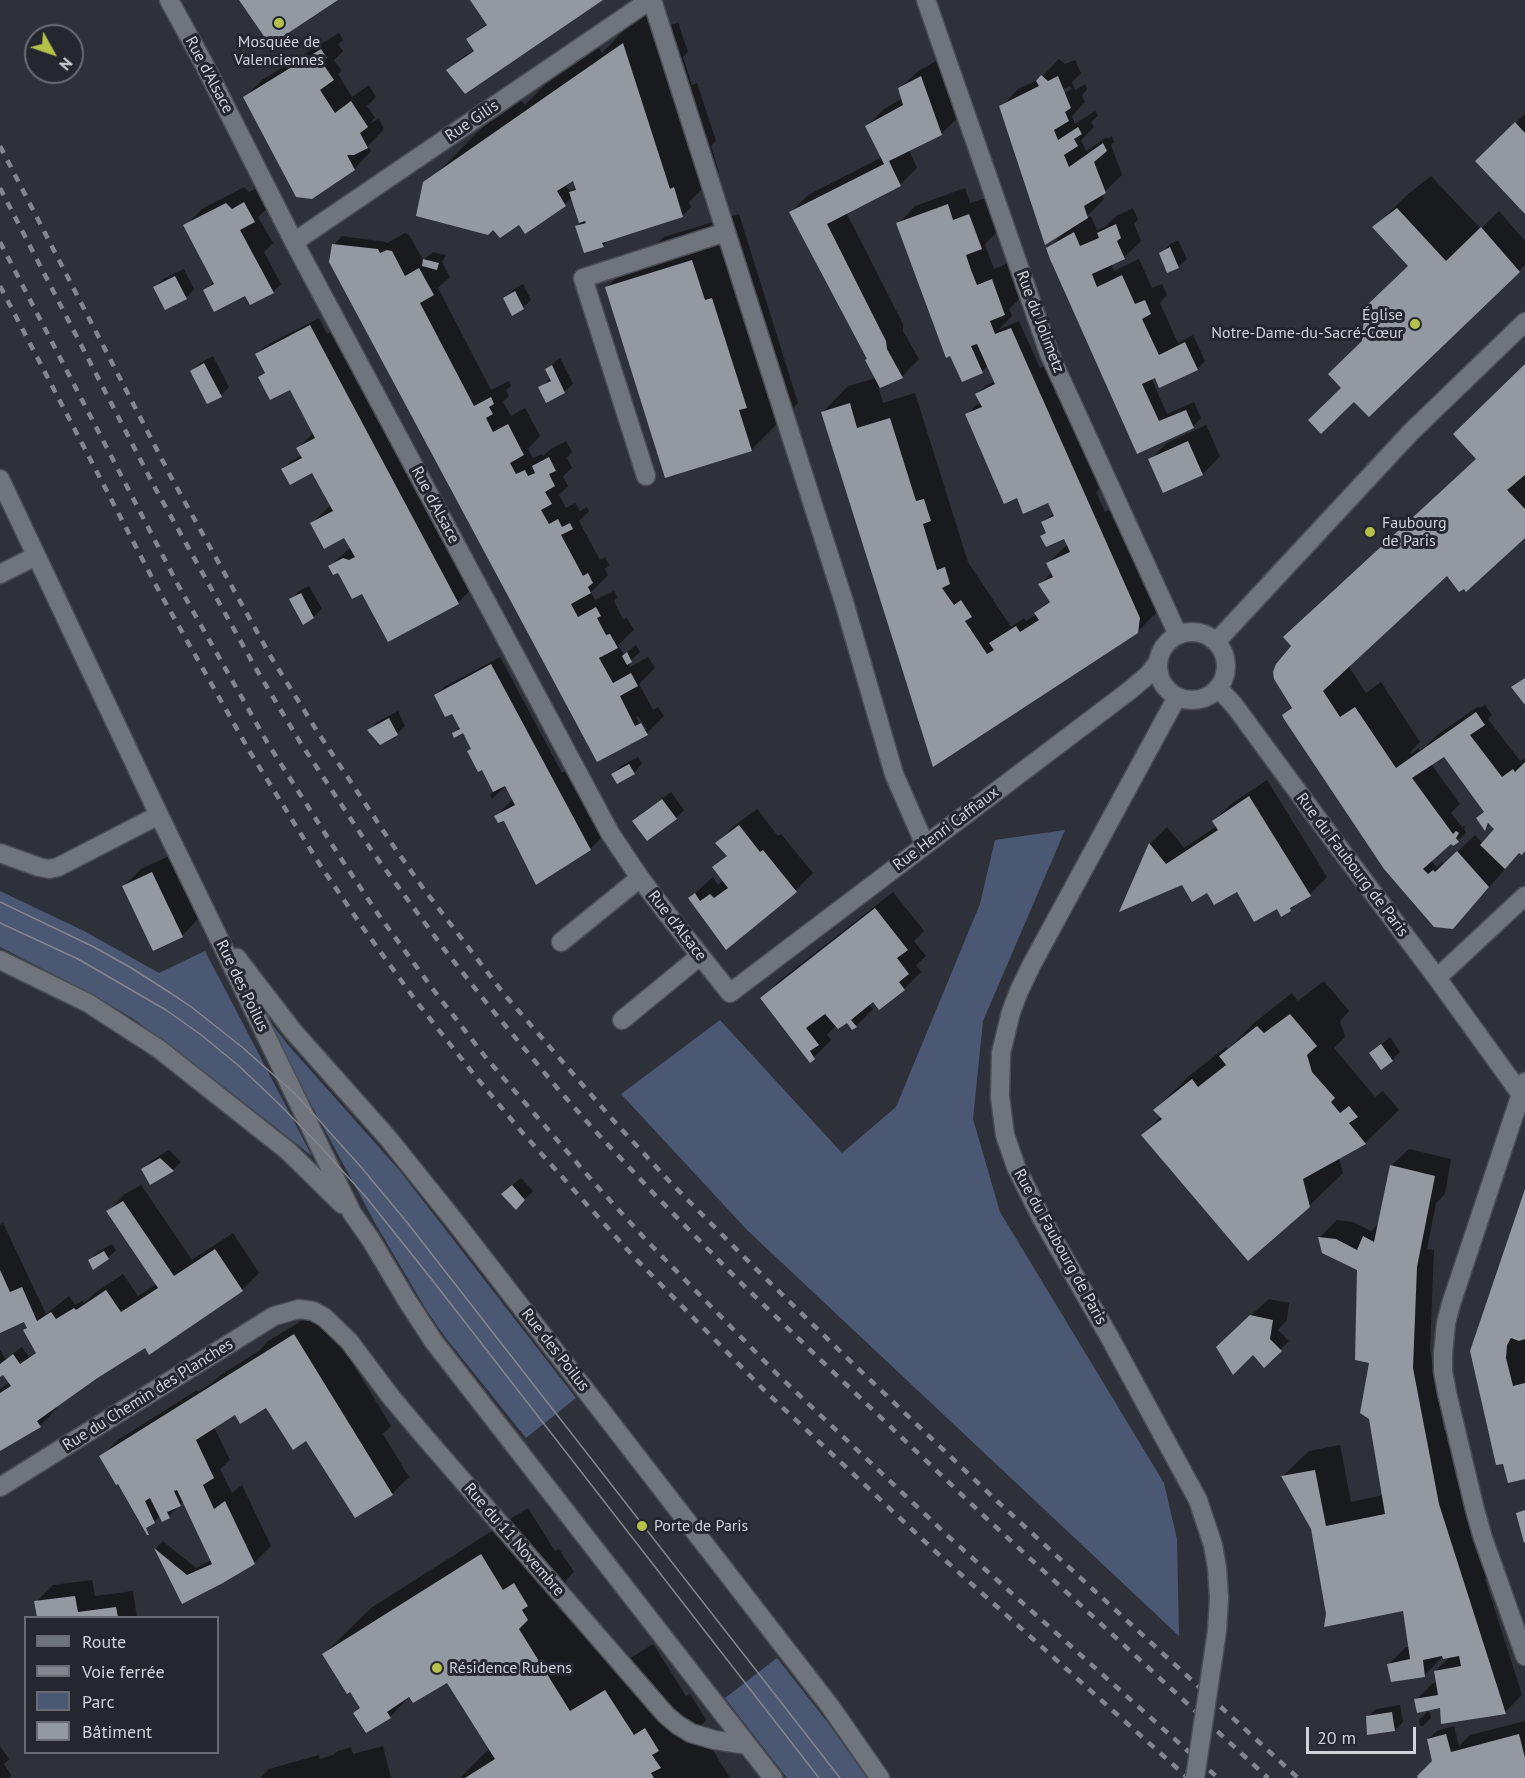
<!DOCTYPE html>
<meta charset="utf-8">
<style>
body{margin:0}
#map{position:relative;width:1525px;height:1778px;overflow:hidden;background:#2e3139;font-family:"PT Sans",sans-serif}
canvas{display:block}
.legend{position:absolute;left:24px;top:1616px;width:195px;height:138px;box-sizing:border-box;background:#24272f;border:2px solid #696c73;margin:0;padding:8px 10px;list-style:none;font-size:18px;color:#d1d3d8}
.legend li{display:flex;align-items:center;gap:12px;height:30px}
.legend b{width:30px;border:2px solid #696c73}
.north{position:absolute;left:24px;top:24px;width:60px;height:60px;box-sizing:border-box;background:#24272f;border:2px solid #696c73;border-radius:50%;rotate:130deg;font-size:16px;font-weight:700;line-height:24px;text-align:center;color:#d1d3d8}
.north::after{content:'';display:block;margin:auto;width:21px;height:27px;background:#b4c24a;clip-path:polygon(50% 0,100% 100%,50% 72%,0 100%)}
.scale{position:absolute;left:1306px;top:1727px;width:110px;height:27px;box-sizing:border-box;border:3px solid #d1d3d8;border-top:0;padding-left:8px;font-size:18px;line-height:21px;white-space:nowrap;color:#d1d3d8;-webkit-text-stroke:4px #24272f;paint-order:stroke}
</style>
<div id="map">
<canvas width="1525" height="1778"></canvas>
<ul class="legend">
<li><b style="height:8px;background:#70747d"></b>Route</li>
<li><b style="height:8px;background:#84868d"></b>Voie ferrée</li>
<li><b style="height:16px;background:#4b5874"></b>Parc</li>
<li><b style="height:16px;background:#9498a1"></b>Bâtiment</li>
</ul>
<div class="north">N</div>
<div class="scale">20 m</div>
</div>
<script>
const c = document.querySelector('canvas').getContext('2d');
c.lineJoin = 'round';
function fillPath(path, color) { c.fillStyle = color; c.fill(path, 'evenodd'); }
const shape = rows => new Path2D(rows.map(r => 'M' + r).join(''));
function stroke(path, color, width, dash) { c.strokeStyle = color; c.lineWidth = width; c.lineCap = dash ? 'butt' : 'round'; c.setLineDash(dash || []); c.stroke(path); }
function drawText(font, color, halo, rows, align = 'center') {
  c.font = font + ' "PT Sans",sans-serif'; c.lineWidth = 6; c.setLineDash([]); c.textBaseline = 'middle'; c.strokeStyle = halo; c.fillStyle = color; for (const [text, x, y, turn = 0] of rows) {
    c.save(); c.translate(x, y); c.rotate((+turn || 0) * Math.PI / 180); c.textAlign = isNaN(turn) ? turn : align; if (halo) c.strokeText(text, 0, 0); c.fillText(text, 0, 0); c.restore();
  }
}
const green = shape([
 [1065,830,983,1021,973,1119,1000,1212,1164,1483,1177,1539,1179,1636,747,1230,621,1094,720,1020,842,1153,896,1107,980,904,995,840],
 [0,891,84,931,159,973,205,951,312,1156,192,1062,132,1018,90,993,0,947],
 [259,1008,289,1046,400,1171,576,1398,526,1438,445,1337,427,1311,375,1223],
 [777,1658,829,1724,867,1778,787,1778,725,1698]
]);
const shadow = shape([
 [472,0,600,0,448,70,456,62,475,49,468,39,488,23],
 [657,7,670,25,678,23,688,52,683,57,692,85,697,83,716,141,711,146,719,172,689,202,691,207,683,215,610,238,603,246,577,226,580,223,572,197,565,204,526,232,527,220,493,228,425,183,444,166,482,128,521,101,525,105,547,83,599,48,602,53,624,30],
 [574,179,576,187,571,192,566,186],
 [339,33,343,40,338,44,343,51,334,60,342,71,338,74,352,97,369,85,376,97,367,106,375,118,370,123,379,119,384,129,368,146,371,151,354,169,245,97,262,80],
 [1059,59,1065,64,1075,60,1081,73,1072,82,1075,90,1085,84,1087,89,1082,95,1085,102,1072,116,1075,124,1095,111,1098,116,1091,122,1094,127,1081,140,1086,151,1107,137,1108,139,1112,136,1114,142,1111,145,1122,175,1102,194,1104,199,1084,219,1091,216,1097,230,1105,227,1116,216,1133,208,1138,220,1134,224,1141,241,1124,258,1111,264,1114,271,1139,259,1152,288,1162,284,1167,295,1160,303,1178,343,1193,335,1205,361,1197,369,1151,378,1167,414,1194,402,1201,418,1193,427,1138,452,1048,249,1064,233,1001,107,1018,89,1041,78],
 [1070,86,1072,89,1062,94,1062,90],
 [938,60,959,117,941,134,909,150,917,168,900,185,846,212,903,324,903,331,919,359,902,377,876,379,883,403,915,393,968,562,1011,627,1024,618,1026,621,1037,614,1044,605,1051,600,1040,584,1052,572,1048,563,1068,544,1064,537,1042,536,1047,531,1043,522,1054,513,1048,501,1018,496,967,415,975,406,982,403,977,394,985,386,995,381,988,365,982,371,898,224,915,206,965,188,970,203,986,198,998,231,985,244,988,253,994,269,1009,263,1022,297,1009,309,1012,316,998,330,1019,321,1040,368,1061,358,1105,483,1096,492,1105,512,1115,507,1163,606,1137,632,933,765,823,412,848,386,876,378,868,359,791,212,808,195,882,157,867,126,884,109,903,98,899,89,917,72],
 [1525,114,1525,212,1477,161],
 [1431,176,1481,229,1499,211,1525,241,1525,265,1369,415,1343,388,1363,341,1410,265,1374,227,1408,194],
 [262,186,272,204,258,217,273,243,264,252,281,284,273,292,246,294,205,291,214,281,185,226,202,209,244,187,249,192],
 [739,214,798,403,751,450,607,287,624,270,634,267,664,237],
 [405,233,409,235,423,260,433,252,446,255,442,262,450,277,438,288,491,390,509,381,511,386,506,390,509,396,503,402,511,416,525,408,540,436,528,449,533,458,542,454,543,456,551,449,566,441,572,452,567,458,572,468,563,476,568,486,559,495,566,508,575,503,580,511,587,507,589,511,579,521,600,560,605,557,609,565,605,569,608,575,591,592,595,600,614,591,617,597,614,601,623,619,627,618,634,630,618,645,624,655,636,645,640,652,628,663,630,667,648,657,655,668,639,684,653,710,658,707,664,716,647,733,597,760,334,245,342,236,386,242,387,243],
 [638,716,647,730,643,730,636,717],
 [1178,240,1187,259,1178,267,1161,254,1169,245],
 [184,269,194,289,186,298,155,287,163,279],
 [523,284,531,300,523,308,505,298,513,290],
 [319,318,327,334,338,328,475,585,458,603,363,591,330,566,351,547,346,539,312,523,331,505,313,473,283,469,291,461,302,455,298,448,314,432,291,388,260,378,266,371,257,354,265,346],
 [213,356,229,387,221,395,192,371,200,363],
 [560,358,573,384,564,392,539,388,551,378,546,369],
 [1525,366,1525,536,1448,574,1348,665,1366,693,1381,682,1420,742,1410,752,1411,754,1419,748,1420,750,1428,744,1437,735,1479,706,1480,708,1485,705,1492,715,1488,719,1520,761,1525,758,1525,849,1520,851,1504,867,1505,869,1470,909,1452,927,1284,715,1292,707,1293,646,1285,637,1316,606,1478,458],
 [1444,755,1485,811,1485,829,1490,824,1496,829,1483,844,1475,835,1444,865,1442,862,1437,867,1431,861,1451,842,1453,844,1466,833,1464,829,1466,825,1462,827,1451,813,1460,804,1431,764],
 [1206,425,1220,456,1203,474,1163,491,1150,460,1167,443],
 [309,586,322,609,313,617,291,600,299,591],
 [500,657,562,773,572,768,607,832,590,849,496,816,513,799,505,784,502,785,504,788,492,799,490,795,494,791,483,768,468,752,472,748,463,731,453,733,461,726,453,712,436,695,444,687],
 [398,711,405,726,397,734,369,730,377,722],
 [638,757,642,764,634,773,613,774,621,766],
 [1267,780,1327,877,1310,894,1300,900,1290,910,1277,907,1237,890,1208,891,1183,883,1122,909,1150,844,1167,827,1184,848,1217,826,1214,821,1231,804],
 [671,792,684,810,676,818,642,813],
 [757,809,778,836,781,834,813,873,796,890,727,948,690,898,713,877,718,885,724,880,714,867,728,855,717,843,734,826],
 [169,856,199,918,182,936,124,886,141,869],
 [893,892,924,931,914,941,926,956,916,965,921,972,904,989,873,1000,869,1004,873,1009,856,1026,847,1021,836,1025,827,1035,831,1040,810,1061,762,998,779,981],
 [1324,981,1349,1011,1340,1021,1345,1037,1334,1048,1375,1097,1383,1091,1399,1110,1365,1143,1339,1158,1343,1173,1309,1206,1143,1135,1161,1116,1155,1110,1189,1076,1226,1047,1228,1049,1254,1023,1292,993,1298,1001],
 [1390,1037,1400,1052,1392,1060,1371,1053],
 [1409,1149,1451,1159,1445,1194,1436,1203,1427,1249,1434,1250,1430,1350,1444,1430,1454,1428,1494,1570,1485,1579,1522,1695,1505,1712,1442,1706,1416,1700,1433,1683,1437,1682,1435,1671,1451,1656,1440,1658,1441,1658,1425,1675,1389,1664,1406,1647,1410,1647,1408,1608,1327,1614,1312,1529,1283,1476,1309,1451,1340,1445,1351,1502,1383,1495,1371,1361,1359,1269,1320,1237,1337,1220,1353,1222,1371,1231,1380,1222,1391,1166],
 [169,1150,181,1162,173,1170,151,1183,143,1169,151,1161],
 [521,1178,533,1191,516,1208,511,1186],
 [141,1185,192,1260,233,1233,259,1273,242,1290,145,1346,55,1406,57,1408,40,1426,0,1450,0,1389,10,1382,3,1373,0,1375,0,1350,6,1359,22,1347,29,1357,37,1352,24,1319,0,1328,0,1225,3,1223,46,1314,69,1296,75,1305,82,1301,84,1303,95,1293,123,1274,138,1296,157,1284,108,1211,125,1194],
 [1525,1193,1525,1477,1472,1351],
 [112,1244,116,1250,108,1258,90,1260,98,1252],
 [1269,1299,1289,1303,1287,1320,1278,1330,1289,1341,1264,1365,1235,1330],
 [320,1310,391,1426,383,1434,409,1477,392,1494,307,1439,266,1405,242,1411,214,1427,230,1460,220,1469,232,1493,242,1485,271,1546,254,1563,182,1602,156,1548,163,1541,196,1568,212,1560,184,1501,169,1516,160,1516,154,1522,144,1527,118,1482,101,1457,118,1440,197,1390,198,1392,213,1382,222,1374,259,1351,268,1341],
 [528,1508,555,1551,559,1549,574,1572,565,1581,618,1666,653,1644,686,1696,690,1694,706,1720,699,1728,730,1778,460,1778,490,1748,448,1681,410,1696,390,1717,355,1713,361,1706,324,1654,371,1608],
 [92,1580,95,1596,133,1591,137,1618,38,1618,36,1602,53,1585],
 [1400,1705,1403,1722,1395,1730,1367,1717,1376,1709],
 [1427,1712,1430,1712,1431,1718,1423,1726,1420,1726,1419,1720],
 [1525,1721,1525,1778,1420,1778,1434,1761,1428,1739,1437,1731,1454,1726,1459,1746,1470,1735],
 [0,1746,9,1759,4,1764,11,1775,9,1778,0,1778],
 [383,1746,391,1778,260,1778,269,1769,319,1755,320,1759,333,1755,338,1751,351,1747,353,1754]
]);
const building = shape([
 [239,0,338,0,270,45],
 [470,0,603,0,465,94,446,70,474,51,466,39,487,25],
 [623,43,670,189,674,187,683,217,602,243,604,247,584,253,575,226,586,223,585,221,579,223,569,192,576,190,573,181,557,191,566,206,525,234,519,225,500,238,493,230,488,235,416,216,423,182],
 [321,49,327,58,321,61,334,80,320,90,335,113,351,101,368,127,360,133,368,148,354,155,347,155,355,170,312,199,296,197,243,97],
 [1041,75,1048,81,1058,76,1071,108,1065,112,1069,121,1054,130,1058,140,1078,127,1082,134,1074,139,1078,146,1064,155,1069,167,1103,143,1107,151,1094,162,1106,193,1084,206,1088,218,1045,245,999,106,1039,86,1036,81],
 [921,76,942,135,889,161,901,186,827,224,886,341,887,349,903,378,880,388,865,360,867,359,789,212,884,164,865,126,903,105,898,88],
 [1515,122,1525,133,1525,214,1475,161],
 [244,202,255,222,240,230,274,293,250,305,245,296,214,312,203,290,214,284,183,225,226,203,232,209],
 [948,204,953,220,969,214,982,249,966,255,971,270,977,285,992,279,1005,315,990,321,995,334,1011,328,1140,618,1138,633,933,767,821,412,850,403,857,428,890,418,916,501,924,499,931,521,923,524,937,570,945,567,950,584,942,588,954,605,961,600,972,617,965,621,987,654,994,650,989,643,1016,626,1020,632,1039,620,1034,613,1050,602,1038,584,1053,577,1046,563,1070,552,1064,539,1046,547,1040,536,1046,533,1041,522,1054,516,1048,503,1023,514,1017,498,1004,504,965,414,982,407,975,394,995,384,977,344,971,346,983,373,962,382,950,356,946,358,896,223],
 [1397,208,1446,261,1481,227,1520,272,1369,417,1354,402,1321,434,1308,420,1341,388,1328,374,1362,341,1365,307,1408,266,1372,227],
 [1116,224,1121,238,1117,241,1125,259,1092,274,1097,287,1122,275,1135,304,1145,300,1151,314,1142,319,1159,355,1185,342,1198,370,1159,388,1155,378,1142,384,1159,421,1186,410,1194,428,1137,454,1050,259,1046,248,1074,232,1080,246,1099,238,1097,233],
 [332,244,378,249,380,253,387,250,392,251,405,276,419,268,434,295,420,303,474,406,491,397,494,404,489,407,493,414,486,418,493,432,508,424,524,455,510,463,516,474,525,470,528,476,535,473,532,466,549,457,556,471,549,474,555,486,545,492,552,504,541,510,549,524,558,519,562,527,570,523,573,529,561,535,583,576,588,573,593,583,588,587,591,593,571,604,578,617,596,607,601,616,597,618,606,635,610,634,618,648,599,658,613,683,631,673,638,686,620,696,635,726,641,723,648,735,597,762,329,262],
 [1170,247,1179,268,1167,273,1159,253],
 [423,259,439,263,437,270,422,266],
 [692,260,705,300,712,298,747,408,739,410,752,451,665,478,605,287],
 [175,276,187,299,165,310,153,287],
 [515,291,524,309,512,316,503,298],
 [310,325,459,604,388,642,362,594,352,599,338,573,333,575,328,566,343,558,349,560,355,557,344,538,324,549,310,523,333,511,312,473,290,485,281,469,302,458,296,448,315,438,290,390,270,400,258,377,265,373,255,354],
 [204,363,222,397,207,404,190,371],
 [1525,364,1525,475,1507,490,1525,509,1525,538,1466,592,1464,589,1459,592,1447,576,1323,691,1340,717,1355,707,1396,768,1476,712,1485,725,1470,735,1502,777,1513,769,1515,772,1525,762,1525,851,1522,855,1519,853,1505,869,1480,845,1494,829,1488,823,1485,831,1476,818,1484,812,1444,757,1412,778,1453,834,1456,831,1459,833,1456,838,1459,842,1453,846,1451,844,1423,869,1428,874,1433,870,1435,872,1457,851,1489,887,1453,929,1434,927,1384,869,1284,719,1282,715,1292,708,1274,679,1273,672,1276,664,1291,646,1283,637,1476,459,1453,434],
 [552,365,565,393,546,403,538,387,551,381,545,369],
 [1188,441,1203,475,1163,493,1148,459],
 [301,593,314,618,303,625,289,599],
 [627,652,632,662,627,665,622,656],
 [491,664,591,850,536,885,504,821,498,823,494,816,515,805,505,786,493,792,482,770,478,772,467,751,471,749,463,733,454,738,452,733,460,729,452,714,445,717,434,695],
 [1525,678,1525,705,1511,687],
 [389,718,398,735,380,745,367,730],
 [629,764,635,774,617,784,611,774],
 [1249,796,1311,896,1290,908,1291,911,1281,917,1277,909,1254,922,1237,892,1214,905,1207,893,1192,902,1182,885,1119,912,1149,843,1166,864,1218,830,1212,821],
 [662,799,677,819,647,841,632,821],
 [739,825,760,852,763,850,797,892,726,950,688,898,695,893,700,901,710,894,714,898,728,888,712,867,727,856,715,843],
 [152,872,183,937,153,951,122,886],
 [875,908,908,950,897,958,909,974,899,982,905,990,879,1010,873,1002,851,1020,857,1027,852,1030,847,1023,838,1029,825,1014,806,1028,819,1045,810,1051,815,1059,810,1063,760,998],
 [1290,1014,1317,1046,1307,1055,1312,1072,1335,1098,1331,1102,1340,1113,1349,1106,1358,1117,1349,1123,1366,1144,1303,1179,1310,1207,1248,1261,1141,1135,1162,1119,1153,1110,1192,1079,1198,1087,1226,1065,1219,1056,1257,1026,1264,1033],
 [1381,1044,1393,1061,1381,1070,1369,1053],
 [160,1158,174,1171,150,1185,141,1169],
 [1390,1165,1435,1176,1417,1267,1413,1368,1439,1504,1506,1714,1441,1724,1440,1708,1417,1713,1414,1699,1438,1695,1434,1671,1461,1666,1459,1656,1443,1659,1442,1656,1423,1660,1425,1677,1391,1682,1387,1664,1410,1659,1403,1611,1324,1627,1326,1614,1311,1529,1281,1476,1315,1470,1326,1526,1385,1514,1369,1419,1360,1413,1369,1363,1355,1360,1357,1270,1322,1253,1318,1237,1336,1239,1357,1250,1363,1236,1374,1242],
 [512,1185,525,1200,516,1210,501,1194],
 [1525,1189,1525,1339,1519,1341,1511,1338,1507,1345,1506,1358,1513,1386,1525,1383,1525,1479,1508,1483,1503,1464,1496,1465,1470,1351],
 [123,1201,174,1276,215,1249,243,1291,149,1355,145,1348,96,1379,37,1421,41,1427,0,1451,0,1393,11,1386,3,1375,0,1377,0,1364,13,1354,20,1364,36,1353,23,1330,27,1328,24,1322,0,1333,0,1270,10,1292,22,1287,37,1321,51,1312,56,1319,74,1308,76,1310,106,1290,121,1312,158,1288,106,1211],
 [104,1251,109,1259,93,1270,88,1260],
 [1250,1315,1273,1320,1270,1339,1282,1351,1264,1368,1253,1355,1233,1375,1216,1347],
 [294,1334,393,1495,355,1518,306,1441,293,1450,266,1408,240,1424,235,1415,196,1440,214,1478,203,1485,214,1509,225,1501,255,1564,221,1584,182,1604,154,1548,187,1575,212,1564,177,1490,174,1491,181,1506,167,1512,170,1518,162,1522,150,1498,145,1501,155,1523,146,1528,149,1535,147,1535,118,1484,116,1485,99,1456],
 [1525,1510,1525,1542,1524,1543,1516,1513],
 [481,1554,503,1590,514,1583,528,1606,522,1610,528,1620,519,1629,570,1711,605,1690,634,1735,645,1728,659,1751,652,1755,661,1768,651,1773,654,1778,465,1778,495,1759,447,1683,413,1703,409,1697,387,1712,391,1718,366,1733,353,1713,360,1708,350,1692,347,1694,322,1654],
 [75,1596,78,1612,116,1607,118,1617,37,1617,34,1601],
 [1392,1712,1395,1731,1367,1735,1366,1716],
 [1446,1734,1451,1752,1519,1734,1525,1758,1525,1778,1418,1778,1417,1776,1432,1761,1427,1739]
]);
const minor = shape([
 [169,0,204,64,294,242,610,833,640,878,668,915,730,993,1129,691,1148,675,1158,662],
 [652,0,844,602,894,774,925,845],
 [926,0,1049,353,1178,635],
 [294,242,650,0],
 [646,476,583,278,726,232],
 [0,479,159,815,352,1213,371,1240,406,1299,434,1342,773,1778],
 [0,574,36,556],
 '1158 666a34 34 0 1 1 68 0a34 34 0 1 1-68 0Z',
 [1216,642,1411,432,1525,322],
 [1218,688,1234,705,1334,841,1437,978,1520,1093],
 [1177,697,1032,964,1019,991,1011,1012,1001,1053,1000,1097,1005,1135,1016,1167,1042,1219,1110,1338,1198,1500,1213,1545,1217,1568,1219,1598],
 [0,853,39,867,49,869,58,867,159,815],
 [561,942,640,878],
 [237,958,293,1031,388,1138,453,1219,830,1706,880,1778],
 [0,960,88,1003,159,1049,288,1151,342,1204],
 [1437,978,1525,896],
 [622,1020,700,956],
 [1525,1082,1451,1304,1446,1323,1443,1354,1443,1371,1447,1393,1475,1510,1483,1538,1525,1656],
 [0,1487,274,1316,299,1309,313,1311,324,1317,349,1341,391,1397,423,1435,666,1715,678,1725,691,1733,715,1740,747,1745]
]);
const tram = shape([
 [0,902,94,947,133,969,172,994,190,1006,242,1047,294,1093,309,1109,361,1167,406,1221,840,1778],
 [0,923,78,959,166,1010,200,1034,239,1066,279,1104,320,1146,366,1197,433,1281,819,1778]
]);
const rail = shape([
 [0,146,171,477,271,657,317,731,390,841,423,888,504,994,613,1120,670,1182,753,1266,844,1355,997,1501,1298,1778],
 [0,188,154,486,255,667,300,742,374,854,444,949,489,1006,558,1089,598,1134,656,1196,739,1281,830,1369,984,1516,1268,1778],
 [0,242,177,583,267,742,340,857,378,914,432,988,487,1059,596,1185,648,1242,778,1375,949,1537,1218,1778],
 [0,286,160,593,250,752,322,868,361,925,416,1001,472,1072,521,1131,633,1256,763,1389,936,1552,1188,1778]
]);
const minorBridge = shape([
 [1195,1778,1217,1631,1219,1598]
]);
const markers = [
 [279,23,6,"#b4c24a"],
 [1415,324,6,"#b4c24a"],
 [1370,532,6,"#b4c24a"],
 [642,1526,6,"#b4c24a"],
 [437,1668,6,"#b4c24a"]
];
const poiNames = [
 ["Mosquée de",279,42,"center"],
 ["Valenciennes",279,60,"center"],
 ["Église",1403,315,"right"],
 ["Notre-Dame-du-Sacré-Cœur",1403,333,"right"],
 ["Faubourg",1382,523],
 ["de Paris",1382,541],
 ["Porte de Paris",654,1526],
 ["Résidence Rubens",449,1668]
];
const streetNames = [
 ["Rue d'Alsace",209,75,62],
 ["Rue Gilis",472,121,-34],
 ["Rue du Jolimetz",1040,322,69],
 ["Rue d'Alsace",435,505,62],
 ["Rue Henri Caffiaux",946,829,-37],
 ["Rue du Faubourg de Paris",1352,865,53],
 ["Rue d'Alsace",677,926,52],
 ["Rue des Poilus",242,986,64],
 ["Rue du Faubourg de Paris",1060,1247,61],
 ["Rue des Poilus",555,1350,52],
 ["Rue du Chemin des Planches",148,1395,-32],
 ["Rue du 11 Novembre",514,1540,49]
];
fillPath(green, '#4b5874');
fillPath(shadow, '#0007');
fillPath(building, '#9498a1');
stroke(minor, '#4a4d54', 21);
stroke(minor, '#70747d', 18);
stroke(tram, '#84868d', 1.5);
stroke(rail, '#84868d', 4.5, [8, 8]);
stroke(minorBridge, '#4a4d54', 21, []);
stroke(minorBridge, '#70747d', 18);
for (const [x, y, r, color] of markers) { const dot = new Path2D(); dot.arc(x, y, r, 0, 2 * Math.PI); c.fillStyle = color; c.fill(dot); stroke(dot, '#24272f', 2); }
drawText('16px', '#d1d3d8', '#24272f', poiNames, 'left');
drawText('16px', '#d1d3d8', '#24272f', streetNames);
</script>
